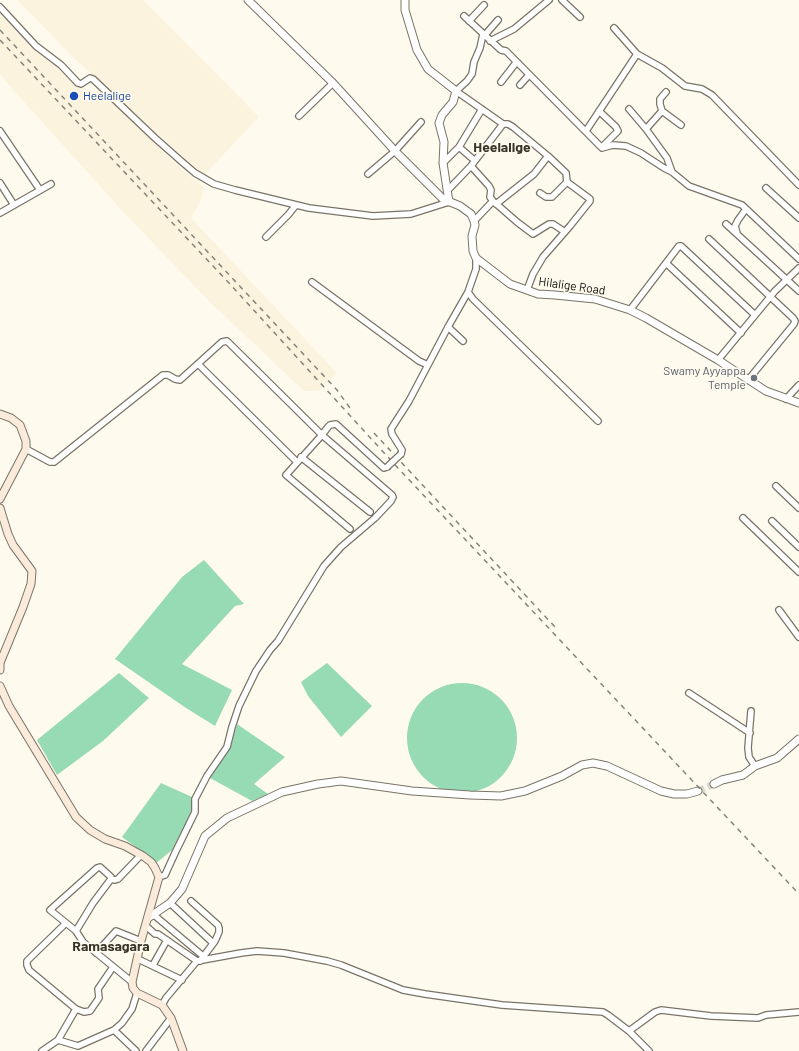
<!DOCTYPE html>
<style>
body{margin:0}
canvas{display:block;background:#fffaee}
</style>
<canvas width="799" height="1051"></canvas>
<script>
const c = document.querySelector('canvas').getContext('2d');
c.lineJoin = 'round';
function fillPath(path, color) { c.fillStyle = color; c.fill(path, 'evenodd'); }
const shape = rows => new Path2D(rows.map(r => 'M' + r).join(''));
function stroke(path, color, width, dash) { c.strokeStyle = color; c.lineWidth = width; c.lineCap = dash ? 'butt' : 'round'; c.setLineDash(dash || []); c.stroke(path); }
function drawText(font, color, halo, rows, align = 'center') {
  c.font = font + ' Barlow,sans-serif'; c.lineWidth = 3.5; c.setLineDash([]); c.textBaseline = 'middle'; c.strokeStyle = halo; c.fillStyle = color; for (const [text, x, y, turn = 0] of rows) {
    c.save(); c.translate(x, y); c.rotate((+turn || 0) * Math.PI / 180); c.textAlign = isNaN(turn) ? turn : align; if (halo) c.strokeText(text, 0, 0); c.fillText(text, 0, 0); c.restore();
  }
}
const built = shape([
 [17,0,143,0,259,117,204,175,75,59],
 [0,14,36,52,55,65,76,86,91,92,101,92,175,163,204,188,200,202,191,218,337,373,319,391,304,391,211,303,128,217,15,92,0,74]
]);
const green = shape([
 [204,560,244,604,235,606,182,664,232,690,215,726,186,708,115,659,182,577],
 [327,663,372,706,341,737,308,696,301,682],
 [119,673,149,698,103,741,57,775,37,740],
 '407 738a55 55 0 1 1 110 0a55 55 0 1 1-110 0Z',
 [237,724,285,757,254,784,268,794,252,801,210,778,230,748],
 [161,783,192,797,192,811,172,850,155,864,147,855,122,837]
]);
const tertiaryTunnel = shape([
 [698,791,714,784]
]);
const minor = shape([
 [562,0,580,17],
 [0,7,36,46,61,65,78,83,81,84,90,78,93,79,155,138,181,161,195,173,214,184,235,190,309,208,373,216,411,214,449,202],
 [464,16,501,50,506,51,602,148,613,145,626,146,641,153,664,168,672,172,689,186,742,205,799,259],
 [469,21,484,5],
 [483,34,480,48,474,62,472,74,467,81,456,91,503,124,508,124,513,127,548,156,566,173,567,182,590,199,590,201,570,226,543,257,533,274,527,290],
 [484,36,498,20],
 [490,41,514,29,549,0],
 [637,54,662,68,685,86,702,89,712,95,799,185],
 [501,82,515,64,518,63],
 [520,85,529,75],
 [666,92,660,99,660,104,662,111,681,125],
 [629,109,646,129],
 [599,111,616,127,618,131,602,147],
 [662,111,646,129,667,158,672,172],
 [299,116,333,83],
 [0,131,40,190],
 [586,131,637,54,614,28],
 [474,160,459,147,482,109],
 [443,163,459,147],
 [471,166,489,186,491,190,490,197,493,201,517,222,533,234,549,224,553,224,565,232],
 [368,174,395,151,421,122],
 [0,183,14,205],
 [766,188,799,218],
 [448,190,471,166,503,124],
 [540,193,546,197,552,197,567,182],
 [496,204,534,174,548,156],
 [0,213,51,184],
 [474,221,493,201],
 [726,224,799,291],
 [737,233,735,226,738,220,746,209],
 [266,237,288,215,296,205],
 [709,239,793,318,795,321,794,324,748,380],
 [666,263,741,333],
 [312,282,419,361,428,365],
 [468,292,473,299,598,421],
 [630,310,679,246,681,246,755,315],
 [448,327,463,341],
 [718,360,775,291,799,268],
 [198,364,297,462],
 [786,399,799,385],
 [26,449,50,462,54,462,163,375,168,375,175,379,180,380,222,342,227,341,322,435,392,495,393,497,391,501,375,518,341,547,324,566,278,641,270,650,256,671,239,706,232,727,227,747,207,776,195,799,195,812,175,853,165,875,159,877],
 [401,454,402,450,392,434,391,429,409,401,448,327,468,292,476,269,476,258],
 [301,457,370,512],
 [776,486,799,508],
 [743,518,799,572],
 [772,521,799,547],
 [350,529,286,475,322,435,328,427,330,425,336,424,384,468,387,467],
 [779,610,799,637],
 [689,693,750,733],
 [751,711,748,748,749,757,755,766],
 [111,879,115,880,118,879,141,855],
 [191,901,218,925,219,928,219,932,215,941,200,961],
 [170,903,213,943],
 [154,915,203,956],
 [146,926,155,934,158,934,197,961],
 [76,931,93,903,111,879,111,877,100,867,97,868,50,910,76,931,83,942,132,982],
 [96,953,116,931,141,941],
 [138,959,182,980],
 [153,965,167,940],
 [162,1005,166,998,197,961,241,953,257,951,284,953,327,961,341,965,403,990,425,994,502,1005,603,1012,608,1015,629,1031,649,1051],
 [76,1009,84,1012,90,1011,99,998,98,989,113,967],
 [114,1030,136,1051],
 [629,1031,655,1012,661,1010,711,1016,758,1018,766,1015,799,1012],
 [58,1040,76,1009,29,970,27,965,27,961,66,923],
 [42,1051,58,1040,78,1046,114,1030,122,1023,132,1009,137,993],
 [146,1051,171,1018]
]);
const tertiary = shape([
 [248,0,333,83,395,151,443,199,460,206,471,214,474,221,475,225,472,236,473,251,476,258,510,284,538,294,555,295,595,299,630,310,646,318,718,360,766,391,799,403],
 [405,0,405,10,417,50,428,69,456,91,453,102,442,115,439,123,444,142,443,163,449,202],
 [714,784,722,780,743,775,755,766,777,758,799,739],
 [148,918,170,903,182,889,205,836,227,818,282,792,318,784,341,781,412,791,470,795,501,796,525,791,562,776,582,765,593,763,607,766,661,791,674,794,687,794,698,791]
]);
const secondary = shape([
 [0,414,11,418,20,425,26,441,26,449,0,499],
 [0,508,8,534,13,545,32,571,31,584,23,607,0,663,0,670],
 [0,686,9,706,76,817,90,830,105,839,125,846,143,856,151,862,155,868,159,877,141,941,132,982,133,988,137,993,162,1005,171,1018,183,1051]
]);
const rail = shape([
 [0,30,337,390,350,408],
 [0,40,229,283,397,467,799,894],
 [374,433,555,627]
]);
const minorBridge = shape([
 [387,467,401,454]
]);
const markers = [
 [74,96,5,"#1a4fb4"],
 [754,378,4,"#6b7280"]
];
const transitNames = [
 ["Heelalige",83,96]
];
const streetNames = [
 ["Hilalige Road",572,286,8]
];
const worshipNames = [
 ["Swamy Ayyappa",746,371],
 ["Temple",746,385]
];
const quarterNames = [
 ["Heelalige",502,147],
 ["Ramasagara",111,946]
];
fillPath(built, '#fbf3dd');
fillPath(green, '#97dbb4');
stroke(tertiaryTunnel, '#dbd7cc', 7, [7, 3.5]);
stroke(minor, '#797467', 8);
stroke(tertiary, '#797467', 9);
stroke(secondary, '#797467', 9);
stroke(minor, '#fff', 5.5);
stroke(tertiary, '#fff', 7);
stroke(secondary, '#faebda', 7);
stroke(rail, '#85827a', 1.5, [5, 5]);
stroke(minorBridge, '#797467', 8, []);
stroke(minorBridge, '#fff', 5.5);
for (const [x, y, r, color] of markers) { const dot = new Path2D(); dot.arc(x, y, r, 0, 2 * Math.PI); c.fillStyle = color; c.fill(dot); stroke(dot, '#fffaee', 1.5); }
drawText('12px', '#164399', '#fffaee', transitNames, 'left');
drawText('12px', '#100f0a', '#fffaee', streetNames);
drawText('12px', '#5b616d', '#fffaee', worshipNames, 'right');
drawText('bold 14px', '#383428', '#fffaee', quarterNames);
</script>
